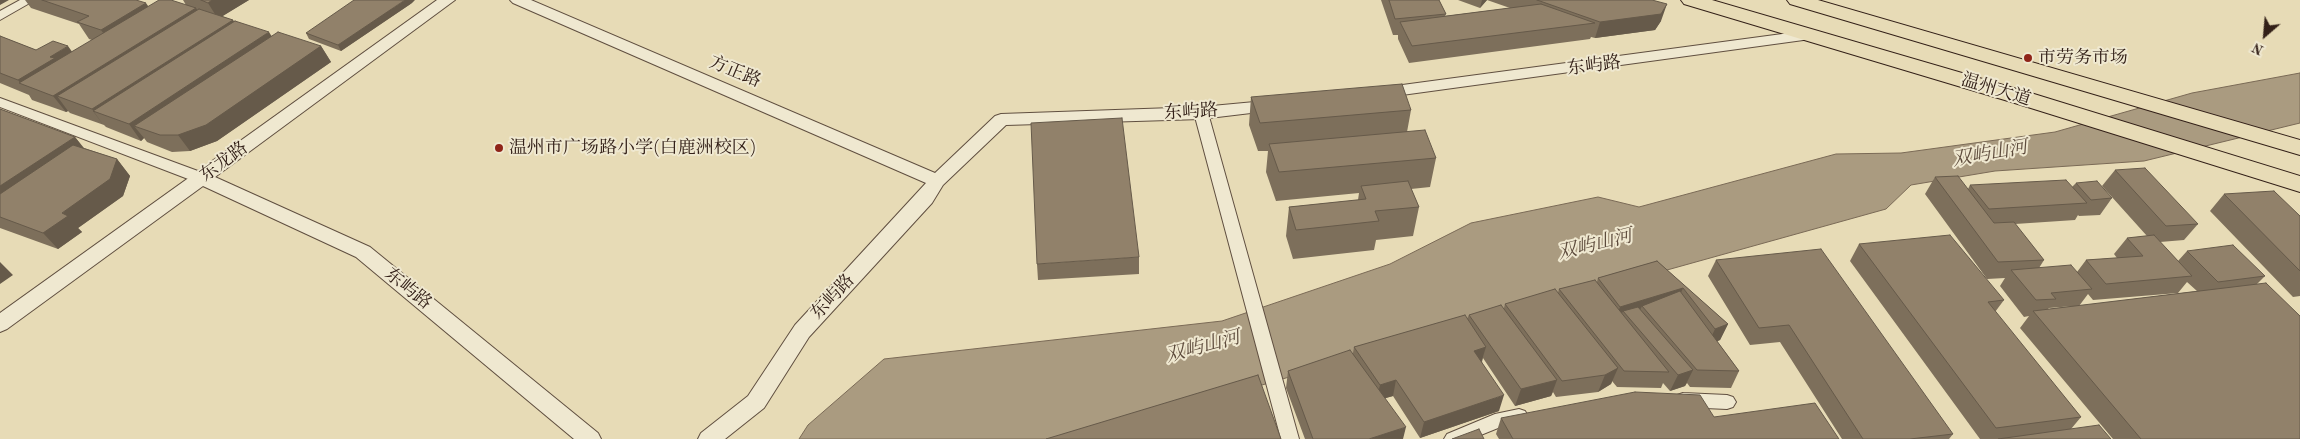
<!DOCTYPE html>
<meta charset="utf-8">
<style>
body{margin:0}
#map{position:relative;width:2300px;height:439px;overflow:hidden;background:#e7dbb6;font-family:"Old Standard TT",serif}
canvas{display:block}
.north{position:absolute;left:2240px;top:10px;width:50px;height:50px;-webkit-text-stroke:4px #efe8d0;paint-order:stroke;rotate:207deg;font-size:14px;font-weight:700;line-height:20px;text-align:center;color:#332018}
.north::after{content:'';display:block;margin:auto;width:18px;height:22px;background:#332018;clip-path:polygon(50% 0,100% 100%,50% 72%,0 100%)}
</style>
<div id="map">
<canvas width="2300" height="439"></canvas>
<div class="north">N</div>
</div>
<script>
const c = document.querySelector('canvas').getContext('2d');
c.lineJoin = 'round';
function fillPath(path, color) { c.fillStyle = color; c.fill(path, 'evenodd'); }
const shape = rows => new Path2D(rows.map(r => 'M' + r).join(''));
function stroke(path, color, width, dash) { c.strokeStyle = color; c.lineWidth = width; c.lineCap = dash ? 'butt' : 'round'; c.setLineDash(dash || []); c.stroke(path); }
function drawText(font, color, halo, rows, align = 'center') {
  c.font = font + ' "Old Standard TT","Noto Serif SC",serif'; c.lineWidth = 4; c.setLineDash([]); c.textBaseline = 'middle'; c.strokeStyle = halo; c.fillStyle = color; for (const [text, x, y, turn = 0] of rows) {
    c.save(); c.translate(x, y); c.rotate((+turn || 0) * Math.PI / 180); c.textAlign = isNaN(turn) ? turn : align; if (halo) c.strokeText(text, 0, 0); c.fillText(text, 0, 0); c.restore();
  }
}
const water = shape([
 [2300,73,2300,123,2144,161,1995,171,1911,185,1886,209,1405,343,1078,439,799,439,808,425,884,359,1222,321,1390,264,1471,223,1598,197,1639,207,1836,154,1901,153,2055,132,2192,93,2300,73]
]);
const minor = shape([
 [20,0,35,0,0,20,0,11,20,0],
 [0,98,206,174,208,178,206,182,201,183,196,182,0,107,0,98],
 [1201,109,1208,113,1299,439,1281,439,1194,113,1201,109],
 [1683,393,1727,395,1733,397,1736,402,1733,407,1727,409,1683,407,1677,405,1674,400,1677,395,1683,393],
 [1519,409,1525,411,1528,416,1525,421,1503,426,1471,439,1444,439,1447,434,1495,414,1519,409]
]);
const tertiary = shape([
 [437,0,455,0,215,177,370,247,598,433,601,439,574,439,356,257,203,186,7,329,0,332,0,313,437,0],
 [510,0,531,0,935,173,995,116,1001,114,1201,107,1276,100,1282,101,1285,105,1282,109,1276,110,1201,119,1006,125,943,185,932,203,809,337,764,408,725,439,698,439,701,433,748,396,795,325,926,183,513,3,510,0],
 [1812,30,1818,32,1820,35,1818,38,1380,98,1374,97,1372,93,1374,89,1380,88,1812,30]
]);
const primary = shape([
 [1681,0,1712,0,2034,94,2300,176,2300,192,2018,104,1684,4,1681,0],
 [1787,0,1818,0,2300,140,2300,155,1790,4,1787,0]
]);
const wall = shape([
 [25,0,136,0,148,7,186,5,183,0,249,0,222,16,271,36,321,46,331,62,217,141,190,151,172,152,147,142,144,138,141,141,106,127,104,125,70,113,68,111,66,112,32,100,29,95,0,83,0,36,36,50,72,52,92,40,89,39,79,24,31,8],
 [1381,0,1439,0,1446,14,1445,16,1510,8,1487,0,1480,8,1458,0,1652,0,1661,21,1655,30,1595,38,1591,37,1590,39,1409,63,1398,39,1398,35,1393,35],
 [412,3,341,51,309,39,306,33],
 [1251,97,1411,110,1407,132,1436,158,1430,187,1411,189,1419,207,1413,236,1376,240,1374,250,1293,259,1286,236,1289,207,1358,200,1359,193,1276,201,1266,172,1268,151,1258,151,1249,125],
 [0,109,75,137,84,148,117,159,130,176,123,196,78,228,82,232,58,249,0,228],
 [2115,170,2198,224,2184,240,2160,242,2178,261,2187,251,2265,276,2257,284,2300,439,2113,439,2020,328,2029,316,2024,317,2000,286,2005,278,1987,279,1925,194,1935,177,1968,189,1970,185,2072,187,2076,183,2112,198,2100,215,2079,216,2078,215,2075,220,2015,224,2044,260,2039,268,2077,272,2086,260,2117,258,2114,254,2127,238,2147,236,2102,186],
 [2187,282,2197,291,2079,306,2088,294,2093,300,2178,293],
 [2073,306,2048,309,2049,308],
 [2224,194,2300,216,2300,296,2293,297,2210,211],
 [1859,244,2004,300,1995,312,2081,417,2071,429,2111,439,1980,439,1850,261],
 [1139,257,1139,274,1038,280,1037,264],
 [1716,260,1953,434,1949,439,1842,439,1780,342,1750,345,1708,276],
 [1657,261,1728,324,1720,340,1717,341,1739,371,1731,388,1690,387,1687,383,1685,386,1670,391,1663,383,1661,388,1617,387,1612,381,1611,384,1598,392,1556,397,1553,392,1551,396,1515,406,1483,358,1482,362,1499,411,1420,438,1393,396,1385,398,1403,439,1305,439,1286,388,1288,371,1353,353,1354,347,1467,319,1469,315,1504,308,1505,304,1558,293,1559,289,1597,282,1598,278],
 [1714,417,1839,439,1499,439,1496,434,1501,418]
]);
const shadedWall = shape([
 [0,0,9,0,0,5],
 [212,0,249,0,218,19,208,3],
 [405,0,415,0,412,3,341,51,338,45],
 [1482,0,1487,0,1480,8],
 [146,3,157,19,113,47,101,30],
 [1667,4,1661,21,1655,30,1595,38,1600,22],
 [196,8,207,24,57,96,68,111,66,112,53,96],
 [233,20,243,36,93,111,104,126,92,109],
 [269,32,279,48,134,126,144,138,141,141,129,124],
 [68,46,80,63,21,84,18,80,50,57],
 [321,46,331,62,217,141,190,151,178,135],
 [75,137,88,154,0,212,0,186],
 [117,159,130,176,123,196,78,228,82,232,58,249,43,233],
 [0,262,13,275,0,284],
 [1683,288,1676,305,1642,306,1637,316,1623,311,1619,321,1614,323,1620,307],
 [1728,324,1720,340,1707,346,1715,329],
 [1486,347,1481,363,1474,351],
 [1618,368,1611,384,1598,392,1605,375],
 [1693,370,1685,386,1670,391,1678,375],
 [1396,380,1393,396,1376,401,1380,385],
 [1557,380,1551,396,1515,406,1521,389],
 [1504,395,1499,411,1420,438,1424,422],
 [1406,427,1403,439,1369,439]
]);
const building = shape([
 [42,0,136,0,146,3,101,30,77,22,89,16,42,0],
 [159,0,171,0,196,8,53,96,19,83,159,0],
 [201,0,212,0,208,3,201,0],
 [354,0,405,0,338,45,306,33,354,0],
 [1389,0,1439,0,1446,14,1395,19,1389,0],
 [1537,0,1652,0,1667,4,1661,14,1600,22,1537,0],
 [1541,4,1595,23,1412,46,1400,22,1541,4],
 [199,9,233,20,92,109,57,96,199,9],
 [235,21,269,32,129,124,93,111,235,21],
 [278,32,321,46,206,125,178,135,160,135,134,126,278,32],
 [0,36,36,50,53,41,68,46,50,57,55,58,18,80,0,73,0,36],
 [1402,84,1411,110,1260,123,1251,97,1402,84],
 [0,109,75,137,0,186,0,109],
 [1122,118,1139,257,1037,264,1031,123,1122,118],
 [1425,130,1436,158,1279,172,1269,144,1425,130],
 [73,145,117,159,110,179,62,213,68,216,43,233,0,217,0,194,73,145],
 [2145,168,2198,224,2166,226,2115,170,2145,168],
 [1958,176,1994,223,2014,222,2044,260,1998,262,1935,177,1958,176],
 [2066,180,2087,203,1989,209,1970,185,2066,180],
 [1408,181,1419,207,1375,211,1379,221,1296,230,1289,207,1366,199,1361,186,1408,181],
 [2097,181,2112,198,2091,200,2076,183,2097,181],
 [2274,191,2300,216,2300,271,2224,194,2274,191],
 [1950,235,2004,300,1988,302,2081,417,1996,428,1859,244,1950,235],
 [2154,235,2192,276,2106,284,2086,260,2143,256,2127,238,2154,235],
 [2233,245,2265,276,2218,282,2187,251,2233,245],
 [1821,249,1953,434,1910,439,1863,439,1789,325,1759,328,1716,260,1821,249],
 [1657,261,1728,324,1715,329,1683,288,1620,307,1598,278,1657,261],
 [2071,265,2092,289,2051,293,2056,299,2036,300,2011,270,2071,265],
 [1595,280,1669,372,1624,371,1559,289,1595,280],
 [2266,283,2300,316,2300,439,2141,439,2033,311,2266,283],
 [1555,289,1618,368,1605,375,1562,381,1505,304,1555,289],
 [1680,291,1739,371,1697,370,1642,306,1680,291],
 [1501,305,1557,380,1521,389,1469,315,1501,305],
 [1638,307,1693,370,1678,375,1623,311,1638,307],
 [1465,315,1486,347,1474,351,1504,395,1424,422,1396,380,1380,385,1354,347,1465,315],
 [1350,350,1406,427,1369,439,1313,439,1288,371,1350,350],
 [1258,375,1281,439,1046,439,1258,375],
 [1635,392,1700,395,1714,417,1815,403,1839,439,1513,439,1501,418,1635,392],
 [2099,425,2111,439,1998,439,2099,425],
 [1479,429,1484,439,1452,439,1479,429]
]);
const markers = [
 [2028,58,5,"#8f2418"],
 [499,148,5,"#8f2418"]
];
const poiNames = [
 ["市劳务市场",2038,58],
 ["温州市广场路小学(白鹿洲校区)",509,148]
];
const streetNames = [
 ["东屿路",1594,66,-7],
 ["方正路",735,72,23],
 ["温州大道",1996,90,17],
 ["东屿路",1191,112,-3],
 ["东龙路",224,162,-36],
 ["东屿路",408,289,39],
 ["东屿路",833,297,-47]
];
const waterNames = [
 ["双屿山河",1990,154,-10],
 ["双屿山河",1595,245,-14],
 ["双屿山河",1203,347,-15]
];
fillPath(water, '#aa9b80');
stroke(water, '#7a6a56', 1);
stroke(minor, '#604f40', 2);
stroke(tertiary, '#604f40', 2);
stroke(primary, '#332018', 2);
fillPath(minor, '#efe8d0');
fillPath(tertiary, '#efe8d0');
fillPath(primary, '#e7dbb6');
fillPath(wall, '#7d6f5b');
fillPath(shadedWall, '#665a4a');
fillPath(building, '#91816a');
stroke(building, '#665a4a', 1);
for (const [x, y, r, color] of markers) { const dot = new Path2D(); dot.arc(x, y, r, 0, 2 * Math.PI); c.fillStyle = color; c.fill(dot); stroke(dot, '#efe8d0', 2); }
drawText('18px', '#332018', '#efe8d0', poiNames, 'left');
drawText('18px', '#332018', '#efe8d0', streetNames);
drawText('italic 19px', '#5d4b3c', '#efe8d0', waterNames);
</script>
